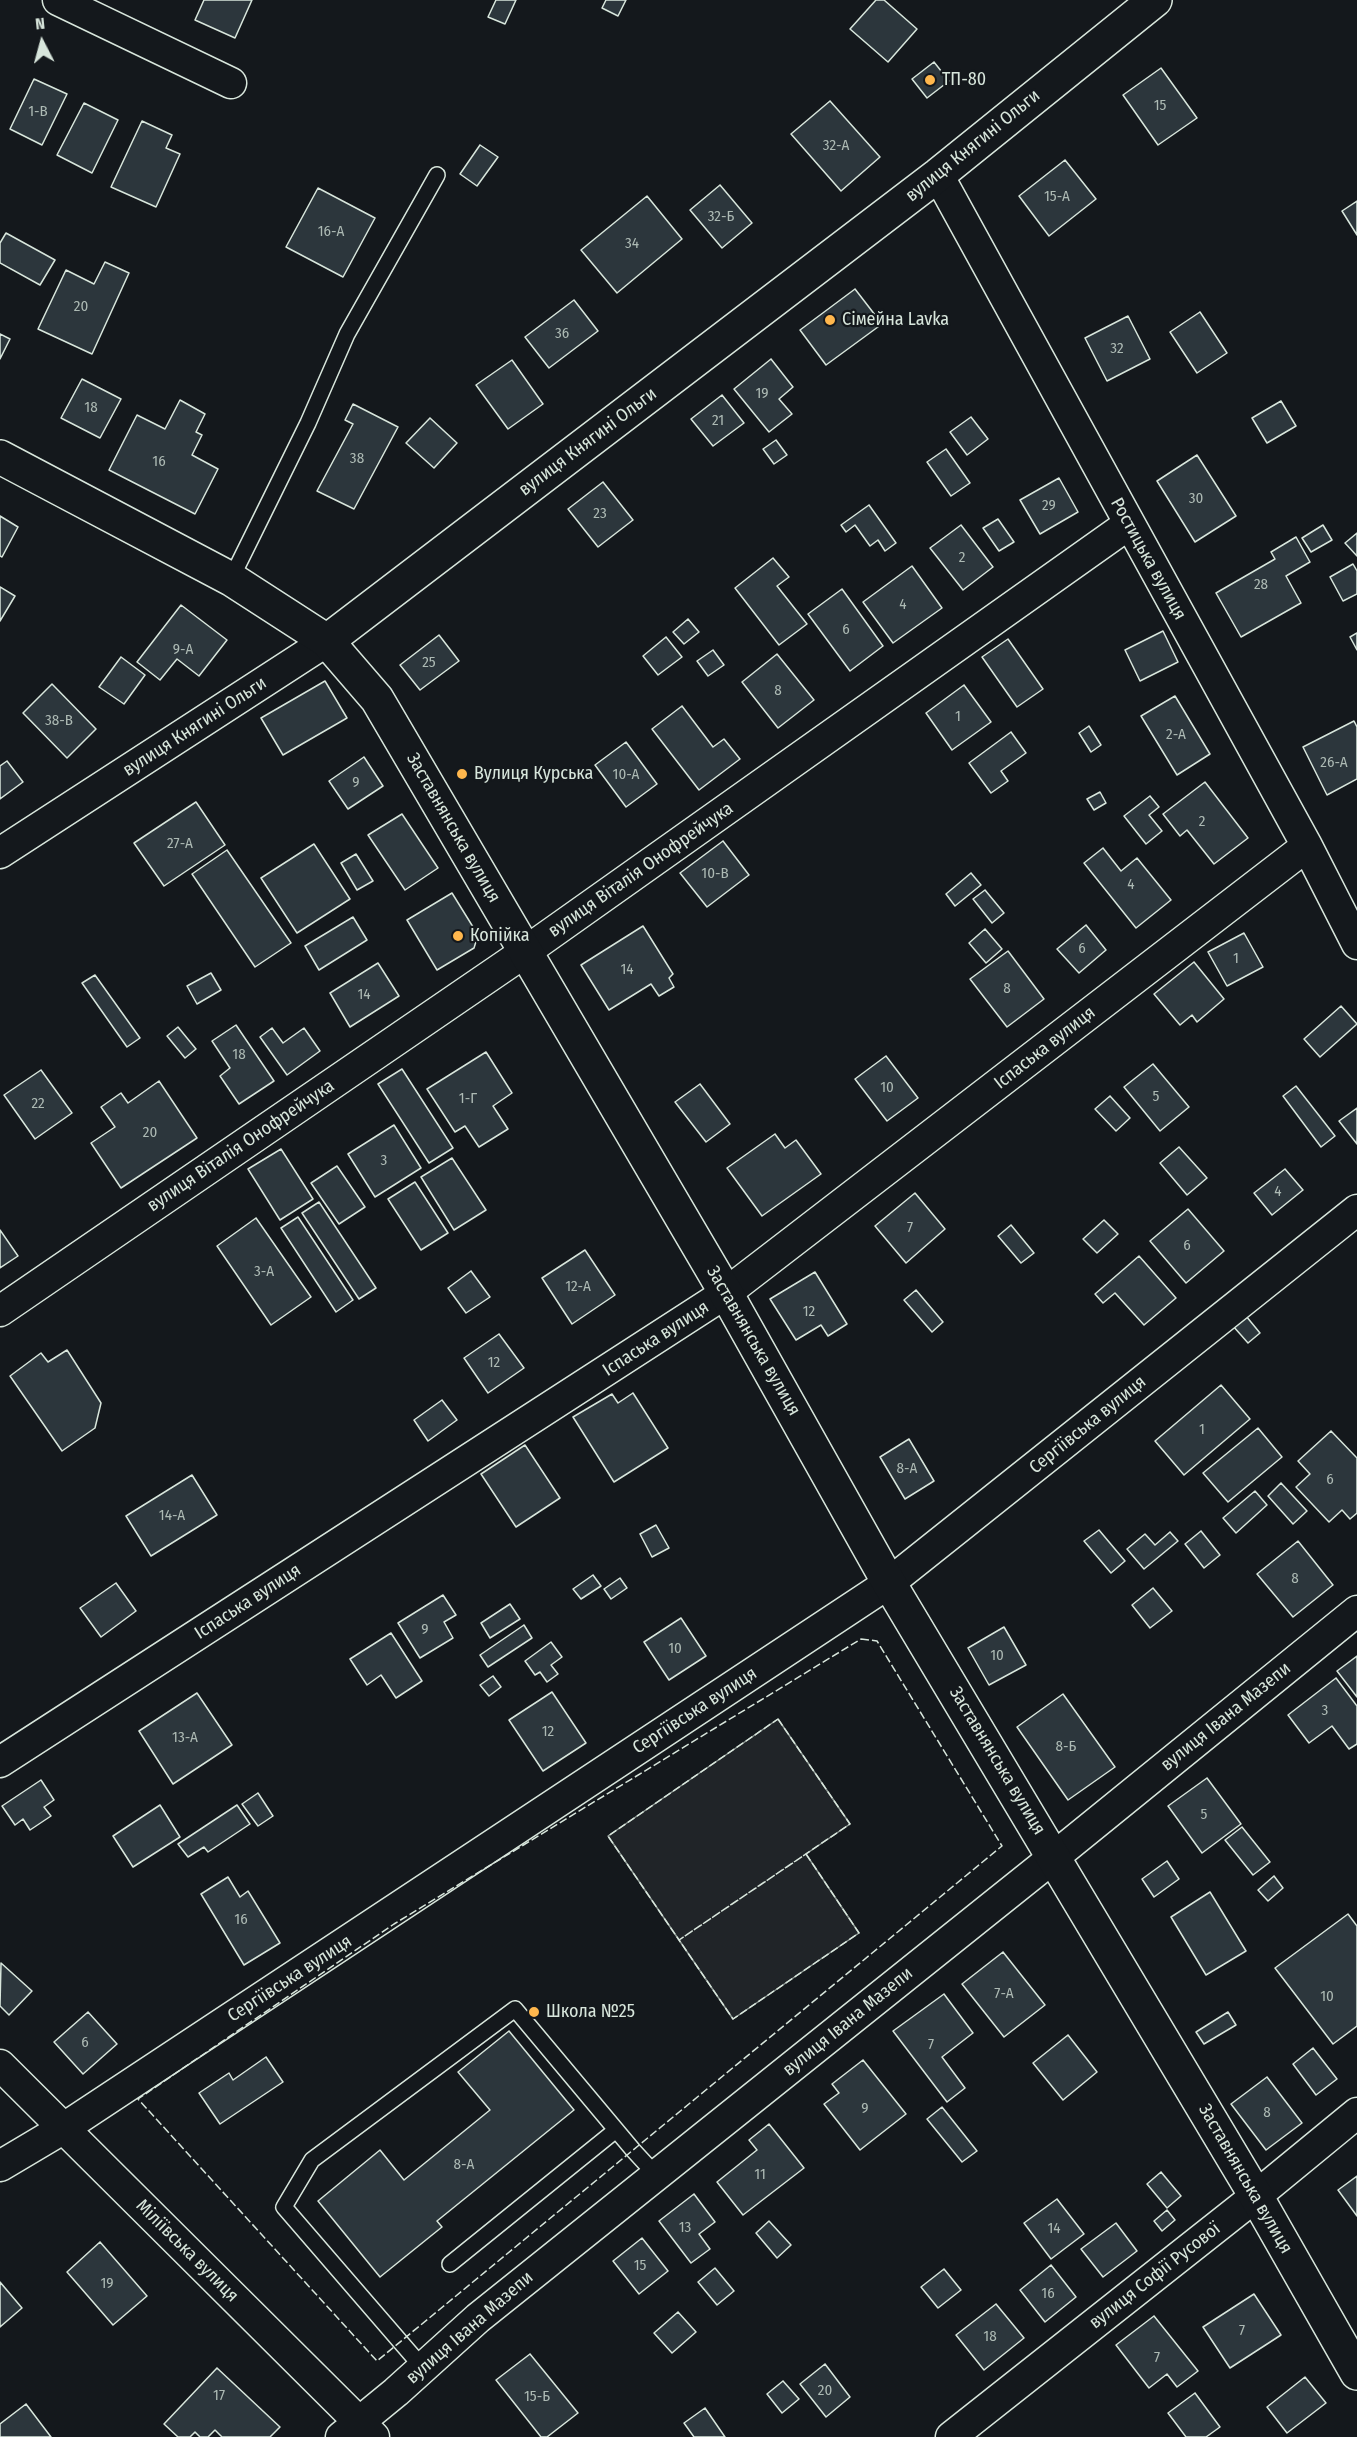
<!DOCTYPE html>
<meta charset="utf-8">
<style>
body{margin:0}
#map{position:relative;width:1357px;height:2437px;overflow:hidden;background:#14181c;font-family:"Fira Sans Condensed",sans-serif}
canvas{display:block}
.north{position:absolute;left:12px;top:12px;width:60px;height:60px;-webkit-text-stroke:4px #14181c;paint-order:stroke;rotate:354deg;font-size:16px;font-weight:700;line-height:24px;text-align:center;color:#d8e6dc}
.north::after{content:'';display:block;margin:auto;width:21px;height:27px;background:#d8e6dc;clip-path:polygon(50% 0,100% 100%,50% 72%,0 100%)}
</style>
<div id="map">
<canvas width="1357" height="2437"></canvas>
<div class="north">N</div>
</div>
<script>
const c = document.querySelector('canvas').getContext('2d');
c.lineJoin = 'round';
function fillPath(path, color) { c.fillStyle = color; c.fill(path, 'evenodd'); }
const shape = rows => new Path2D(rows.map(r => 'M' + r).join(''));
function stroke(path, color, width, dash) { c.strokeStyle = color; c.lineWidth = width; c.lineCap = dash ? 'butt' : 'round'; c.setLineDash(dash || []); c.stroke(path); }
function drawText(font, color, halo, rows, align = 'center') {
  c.font = font + ' "Fira Sans Condensed",sans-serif'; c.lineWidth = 4.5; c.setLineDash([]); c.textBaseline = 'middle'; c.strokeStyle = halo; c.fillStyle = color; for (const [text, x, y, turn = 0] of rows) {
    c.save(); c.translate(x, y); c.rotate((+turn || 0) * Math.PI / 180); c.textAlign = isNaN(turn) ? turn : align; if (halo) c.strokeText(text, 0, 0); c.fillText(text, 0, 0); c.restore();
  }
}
const green = shape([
 [778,1719,850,1824,806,1854,859,1933,733,2019,608,1836,778,1719]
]);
const building = shape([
 [204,0,252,0,235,38,195,20,204,0],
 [496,0,516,0,505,24,488,17,496,0],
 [606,0,626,0,618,16,602,8,606,0],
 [876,0,884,0,917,29,888,62,850,29,876,0],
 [934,62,949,81,927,98,912,79,934,62],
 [1161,68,1197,118,1158,145,1123,95,1161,68],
 [34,79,67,94,42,145,10,129,34,79],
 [830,101,880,157,841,191,791,134,830,101],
 [84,103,118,120,92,173,57,155,84,103],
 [142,121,172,135,166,148,180,154,156,207,111,187,142,121],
 [480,145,498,157,477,186,460,174,480,145],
 [1065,160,1096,199,1049,236,1019,196,1065,160],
 [720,185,752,223,722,248,690,210,720,185],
 [318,188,375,218,343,277,286,247,318,188],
 [647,196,682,239,617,293,581,250,647,196],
 [1357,201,1357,235,1342,211,1357,201],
 [6,233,55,260,40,285,0,263,0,243,6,233],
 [105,262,129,273,92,354,38,329,66,270,94,284,105,262],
 [855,289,882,324,826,365,800,330,855,289],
 [574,300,598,331,549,368,525,337,574,300],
 [1200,312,1227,353,1197,373,1170,332,1200,312],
 [1128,316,1150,359,1107,381,1085,338,1128,316],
 [0,334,10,339,0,359,0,334],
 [771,359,793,387,779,399,792,414,769,432,734,389,771,359],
 [512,360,543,404,508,429,476,385,512,360],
 [82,379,121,399,100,438,61,418,82,379],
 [722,395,744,423,713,446,691,419,722,395],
 [180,400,205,414,196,432,202,435,192,455,218,469,195,514,109,470,137,415,165,429,180,400],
 [1281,401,1296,426,1267,443,1252,418,1281,401],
 [353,404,398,427,354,509,317,491,353,424,345,420,353,404],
 [971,417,988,439,967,455,950,432,971,417],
 [430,418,457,443,434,468,406,443,430,418],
 [776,440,787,455,774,464,763,449,776,440],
 [946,449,970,483,951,496,927,462,946,449],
 [1197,455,1236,516,1195,542,1157,481,1197,455],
 [1059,478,1078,512,1040,534,1020,500,1059,478],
 [603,482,633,520,598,547,568,509,603,482],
 [869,505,896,543,885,551,878,540,870,546,855,525,846,532,841,525,869,505],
 [0,516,18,527,2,557,0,556,0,516],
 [998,519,1014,542,999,551,983,528,998,519],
 [961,525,993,567,963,590,930,548,961,525],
 [1323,525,1332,540,1311,552,1302,538,1323,525],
 [1357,533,1357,556,1345,543,1357,533],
 [1296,537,1310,562,1286,576,1301,603,1241,637,1216,593,1275,559,1271,552,1296,537],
 [773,558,789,577,777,586,807,624,779,645,735,588,773,558],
 [1353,564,1357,571,1357,594,1343,601,1330,577,1353,564],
 [912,566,942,608,893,643,863,602,912,566],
 [0,587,15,596,0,621,0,587],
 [842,589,883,646,850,671,808,614,842,589],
 [181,605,227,640,199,676,177,659,160,680,137,662,181,605],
 [688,619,699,632,684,644,673,632,688,619],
 [1163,631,1178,662,1140,681,1125,650,1163,631],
 [1357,633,1357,650,1350,637,1357,633],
 [439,635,459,661,420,690,400,665,439,635],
 [666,637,682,657,658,675,643,656,666,637],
 [1008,639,1043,689,1017,707,982,657,1008,639],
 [713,650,724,665,708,676,697,661,713,650],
 [777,654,814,700,778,728,742,682,777,654],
 [121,657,145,675,124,704,99,687,121,657],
 [325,681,347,718,283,755,261,718,325,681],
 [52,684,96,729,67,758,23,713,52,684],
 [964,685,991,722,952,750,926,713,964,685],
 [1175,696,1210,754,1177,775,1141,716,1175,696],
 [682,706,713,747,724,739,740,759,699,790,652,729,682,706],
 [1354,721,1357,727,1357,779,1327,795,1303,747,1354,721],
 [1089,726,1101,745,1091,752,1079,733,1089,726],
 [1011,732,1026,753,1001,771,1008,781,991,793,969,763,1011,732],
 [626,742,657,784,626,807,595,765,626,742],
 [364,757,383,786,348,809,329,781,364,757],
 [7,761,23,782,0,799,0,766,7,761],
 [1205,782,1248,838,1214,864,1187,830,1180,836,1163,814,1205,782],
 [1100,792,1106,803,1094,810,1087,799,1100,792],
 [1150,796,1159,807,1149,815,1162,831,1146,844,1124,816,1150,796],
 [196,802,225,845,164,886,134,843,196,802],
 [402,814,438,868,405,890,368,835,402,814],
 [723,841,749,875,707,907,680,873,723,841],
 [314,844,350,899,297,933,261,878,314,844],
 [1103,848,1121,871,1137,858,1171,900,1136,928,1084,863,1103,848],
 [227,850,291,943,255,967,192,874,227,850],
 [356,854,373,881,357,890,341,863,356,854],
 [971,873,981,885,955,906,946,894,971,873],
 [985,890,1004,913,992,923,973,899,985,890],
 [452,893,478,935,474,948,437,970,407,920,452,893],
 [353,917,367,940,319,970,305,946,353,917],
 [1086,925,1106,950,1079,973,1057,949,1086,925],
 [643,926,673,974,669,978,674,987,659,996,651,984,609,1010,581,965,643,926],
 [985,929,1002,949,986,963,969,943,985,929],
 [1244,933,1263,967,1227,986,1208,952,1244,933],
 [1008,951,1044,999,1007,1027,970,979,1008,951],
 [1194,962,1224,999,1197,1022,1192,1015,1180,1025,1154,994,1194,962],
 [378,963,399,996,350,1027,330,993,378,963],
 [211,973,221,990,197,1004,187,986,211,973],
 [95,975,140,1038,127,1047,82,983,95,975],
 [1341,1006,1357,1024,1320,1057,1304,1039,1341,1006],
 [236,1025,274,1081,239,1104,220,1076,230,1068,212,1041,236,1025],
 [178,1027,196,1049,185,1058,167,1036,178,1027],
 [272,1028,283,1043,304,1028,320,1051,287,1075,260,1037,272,1028],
 [486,1052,512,1093,493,1106,508,1129,479,1147,465,1126,455,1132,427,1089,486,1052],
 [886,1056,918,1098,887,1121,855,1079,886,1056],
 [1153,1064,1189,1107,1160,1131,1124,1087,1153,1064],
 [402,1069,453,1148,429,1163,378,1084,402,1069],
 [41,1070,72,1113,35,1139,4,1095,41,1070],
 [159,1081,197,1138,121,1188,91,1143,115,1127,101,1107,121,1093,128,1103,159,1081],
 [700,1084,730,1124,706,1142,675,1102,700,1084],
 [1296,1086,1335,1136,1321,1147,1283,1096,1296,1086],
 [1110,1096,1130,1118,1116,1131,1095,1109,1110,1096],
 [1357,1108,1357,1144,1339,1121,1357,1108],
 [394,1125,421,1168,375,1197,348,1154,394,1125],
 [775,1134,785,1148,796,1140,821,1174,762,1216,727,1168,775,1134],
 [1179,1147,1207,1178,1187,1195,1160,1163,1179,1147],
 [281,1149,313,1199,280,1220,248,1169,281,1149],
 [452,1158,486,1210,454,1230,421,1177,452,1158],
 [337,1166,365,1207,339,1224,311,1183,337,1166],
 [1285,1169,1303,1190,1272,1215,1254,1193,1285,1169],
 [415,1182,448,1233,421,1250,388,1199,415,1182],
 [915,1193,945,1229,906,1263,875,1226,915,1193],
 [319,1202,376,1288,359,1299,302,1213,319,1202],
 [1188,1209,1224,1251,1186,1283,1150,1241,1188,1209],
 [298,1217,353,1300,336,1312,281,1228,298,1217],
 [256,1218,311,1297,271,1325,217,1246,256,1218],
 [1104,1220,1118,1234,1097,1253,1083,1239,1104,1220],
 [1011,1225,1034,1253,1021,1263,998,1236,1011,1225],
 [0,1230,18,1256,0,1268,0,1230],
 [585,1250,615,1295,572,1324,542,1278,585,1250],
 [1139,1256,1176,1298,1144,1325,1115,1293,1103,1303,1095,1294,1139,1256],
 [471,1271,490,1297,466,1313,448,1288,471,1271],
 [815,1272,847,1324,828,1336,821,1325,796,1340,770,1299,815,1272],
 [916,1290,943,1322,932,1332,904,1300,916,1290],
 [1246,1316,1260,1333,1248,1343,1233,1326,1246,1316],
 [499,1334,524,1368,488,1393,464,1358,499,1334],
 [67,1350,101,1403,95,1428,62,1451,10,1376,41,1353,48,1362,67,1350],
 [1221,1385,1250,1419,1184,1475,1155,1441,1221,1385],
 [633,1393,668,1448,614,1482,573,1417,612,1394,618,1403,633,1393],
 [442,1400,457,1420,428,1441,414,1420,442,1400],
 [1258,1428,1282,1457,1228,1502,1203,1473,1258,1428],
 [1331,1431,1357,1458,1357,1513,1350,1519,1342,1510,1329,1522,1296,1487,1310,1474,1298,1461,1331,1431],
 [909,1439,934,1481,905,1499,880,1457,909,1439],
 [525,1445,560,1498,516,1527,481,1474,525,1445],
 [192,1475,217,1515,151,1556,126,1516,192,1475],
 [1281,1483,1307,1511,1293,1524,1268,1496,1281,1483],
 [1255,1491,1267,1505,1236,1533,1223,1518,1255,1491],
 [656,1525,669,1548,652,1557,640,1534,656,1525],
 [1099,1530,1125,1561,1111,1573,1084,1541,1099,1530],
 [1201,1531,1220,1555,1204,1568,1185,1544,1201,1531],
 [1170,1532,1178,1541,1144,1569,1127,1549,1145,1534,1155,1545,1170,1532],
 [1298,1541,1333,1585,1293,1617,1257,1574,1298,1541],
 [593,1575,601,1586,581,1599,573,1589,593,1575],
 [620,1578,627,1588,611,1599,604,1589,620,1578],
 [116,1583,136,1611,101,1637,80,1608,116,1583],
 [1153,1588,1172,1611,1150,1628,1132,1605,1153,1588],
 [443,1595,456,1615,444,1622,453,1638,420,1658,398,1623,443,1595],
 [510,1604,520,1619,490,1638,481,1623,510,1604],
 [681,1618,706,1656,669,1680,644,1642,681,1618],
 [524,1625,532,1638,488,1667,480,1655,524,1625],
 [1004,1627,1026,1665,989,1685,968,1648,1004,1627],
 [391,1633,422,1681,396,1698,381,1675,367,1685,350,1659,391,1633],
 [551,1642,562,1657,551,1665,558,1674,547,1682,540,1672,535,1675,525,1661,551,1642],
 [1357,1656,1357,1697,1337,1671,1357,1656],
 [493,1676,501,1687,489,1696,480,1685,493,1676],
 [1336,1678,1357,1706,1357,1744,1349,1749,1332,1726,1309,1743,1288,1715,1336,1678],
 [552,1692,586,1743,543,1771,509,1720,552,1692],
 [197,1693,232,1745,173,1784,139,1731,197,1693],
 [1063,1694,1115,1767,1068,1800,1017,1727,1063,1694],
 [1207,1778,1241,1824,1202,1853,1168,1806,1207,1778],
 [41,1780,54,1800,44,1807,51,1816,30,1830,23,1819,15,1825,2,1806,41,1780],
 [258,1793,273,1816,258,1826,242,1804,258,1793],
 [160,1805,180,1837,133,1867,113,1836,160,1805],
 [237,1805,250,1824,208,1852,204,1847,188,1857,178,1844,237,1805],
 [1242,1827,1270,1862,1253,1875,1225,1840,1242,1827],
 [1167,1861,1179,1879,1154,1897,1142,1879,1167,1861],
 [1274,1876,1283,1888,1268,1901,1258,1890,1274,1876],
 [228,1877,240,1897,248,1891,280,1943,244,1965,201,1894,228,1877],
 [1210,1892,1246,1951,1206,1975,1171,1917,1210,1892],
 [1348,1914,1357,1926,1357,2026,1333,2044,1275,1968,1348,1914],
 [1003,1952,1045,2005,1004,2037,962,1984,1003,1952],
 [1,1963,32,1991,9,2015,0,2006,1,1963],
 [944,1994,973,2033,942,2057,965,2088,947,2102,893,2031,944,1994],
 [88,2012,117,2044,83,2074,54,2042,88,2012],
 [1228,2012,1236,2025,1204,2044,1196,2032,1228,2012],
 [509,2031,574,2110,437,2221,442,2227,380,2277,318,2201,380,2150,404,2180,490,2110,458,2072,509,2031],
 [1068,2035,1097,2072,1063,2100,1033,2063,1068,2035],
 [1313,2048,1337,2079,1316,2095,1293,2064,1313,2048],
 [266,2057,283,2082,220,2124,199,2093,229,2073,233,2080,266,2057],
 [863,2060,906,2114,860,2150,824,2104,839,2093,832,2084,863,2060],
 [1267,2077,1302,2123,1266,2150,1231,2104,1267,2077],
 [942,2107,977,2151,962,2162,927,2119,942,2107],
 [769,2124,804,2168,743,2215,717,2182,757,2150,749,2140,769,2124],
 [1161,2172,1181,2196,1167,2208,1147,2184,1161,2172],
 [1357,2176,1357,2216,1338,2190,1357,2176],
 [694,2194,715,2222,699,2234,710,2249,691,2263,659,2221,694,2194],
 [1057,2199,1084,2234,1051,2259,1024,2223,1057,2199],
 [1167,2210,1175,2220,1162,2231,1154,2221,1167,2210],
 [769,2221,791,2245,777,2258,756,2233,769,2221],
 [1116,2223,1137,2251,1103,2277,1081,2249,1116,2223],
 [642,2238,668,2271,639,2294,613,2261,642,2238],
 [100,2242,147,2296,113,2325,67,2272,100,2242],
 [1051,2265,1076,2297,1045,2322,1020,2290,1051,2265],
 [715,2268,734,2291,717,2305,698,2282,715,2268],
 [944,2269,961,2290,938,2308,921,2287,944,2269],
 [0,2282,22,2308,0,2327,0,2282],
 [1254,2294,1281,2335,1230,2368,1203,2327,1254,2294],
 [996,2304,1024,2338,984,2370,956,2335,996,2304],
 [678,2312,696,2332,672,2353,654,2333,678,2312],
 [1154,2316,1198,2371,1177,2387,1167,2374,1149,2388,1116,2345,1154,2316],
 [530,2354,578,2413,547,2437,541,2437,496,2380,530,2354],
 [825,2364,850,2397,826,2417,800,2384,825,2364],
 [217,2368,280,2427,270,2437,222,2437,215,2430,208,2437,200,2437,195,2432,190,2437,178,2437,164,2424,217,2368],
 [1305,2377,1326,2403,1287,2433,1267,2407,1305,2377],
 [783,2381,799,2399,782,2413,767,2394,783,2381],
 [1195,2393,1220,2427,1206,2437,1186,2437,1168,2413,1195,2393],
 [26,2404,51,2437,0,2437,0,2424,26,2404],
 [705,2408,725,2437,694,2437,684,2423,705,2408]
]);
const lane = shape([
 [231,579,308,423,347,334,437,175],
 [450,2264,616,2130],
 [423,2368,284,2207,312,2160,515,2009,633,2150,656,2175]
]);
const street = shape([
 [58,0,231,83],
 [938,175,1307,846,1357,944],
 [0,853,327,641],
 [0,1311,525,952,1129,524],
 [0,1762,726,1293,1307,846],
 [0,2065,374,2437],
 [0,2166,64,2128,889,1583,1357,1210],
 [341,2437,396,2392,478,2318,1054,1857,1357,1611],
 [951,2437,1256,2196,1357,2113]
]);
const secondary = shape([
 [0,457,231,579,327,641,377,699,726,1293,889,1583,1256,2196,1357,2373],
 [327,641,938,175,1155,0]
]);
const fence = shape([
 [861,1639,877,1641,1002,1846,377,2361,138,2099,394,1924,861,1639],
 [778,1719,850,1824,679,1940,608,1836,778,1719],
 [806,1854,859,1933,733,2019,679,1940,806,1854]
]);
const markers = [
 [930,80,6,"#ffb74d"],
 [830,320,6,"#ffb74d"],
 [462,774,6,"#ffb74d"],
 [458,936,6,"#ffb74d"],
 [534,2012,6,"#ffb74d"]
];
const numberNames = [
 ["15",1160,106],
 ["1-В",38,112],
 ["32-А",836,146],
 ["15-А",1057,197],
 ["32-Б",721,217],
 ["16-А",331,232],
 ["34",632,244],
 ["20",81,307],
 ["36",562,334],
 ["32",1117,349],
 ["19",762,394],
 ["18",91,408],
 ["21",718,421],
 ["38",357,459],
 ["16",159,462],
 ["30",1196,499],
 ["29",1049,506],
 ["23",600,514],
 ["2",962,558],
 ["28",1261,585],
 ["4",903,605],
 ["6",846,630],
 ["9-А",183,650],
 ["25",429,663],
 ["8",778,691],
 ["1",958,717],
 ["38-В",59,721],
 ["2-А",1176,735],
 ["26-А",1334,763],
 ["10-А",626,775],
 ["9",356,783],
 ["2",1202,822],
 ["27-А",180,844],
 ["10-В",715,874],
 ["4",1131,885],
 ["6",1082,949],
 ["1",1236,959],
 ["14",627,970],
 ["8",1007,989],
 ["14",364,995],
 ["18",239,1055],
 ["10",887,1088],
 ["5",1156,1097],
 ["1-Г",468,1099],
 ["22",38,1104],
 ["20",150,1133],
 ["3",384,1161],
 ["4",1278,1192],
 ["7",910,1228],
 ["6",1187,1246],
 ["3-А",264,1272],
 ["12-А",578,1287],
 ["12",809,1312],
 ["12",494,1363],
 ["1",1202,1430],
 ["8-А",907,1469],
 ["6",1330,1480],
 ["14-А",172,1516],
 ["8",1295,1579],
 ["9",425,1630],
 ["10",675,1649],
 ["10",997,1656],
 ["3",1325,1711],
 ["12",548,1732],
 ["13-А",185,1738],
 ["8-Б",1066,1747],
 ["5",1204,1815],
 ["16",241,1920],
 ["7-А",1004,1994],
 ["10",1327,1997],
 ["6",85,2043],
 ["7",931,2045],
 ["9",865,2109],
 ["8",1267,2113],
 ["8-А",464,2165],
 ["11",760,2175],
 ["13",685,2228],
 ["14",1054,2229],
 ["15",640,2266],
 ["19",107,2284],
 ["16",1048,2294],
 ["7",1242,2331],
 ["18",990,2337],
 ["7",1157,2358],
 ["20",825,2391],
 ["17",219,2396],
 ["15-Б",537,2397]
];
const poiNames = [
 ["ТП-80",942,80],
 ["Сімейна Lavka",842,320],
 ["Вулиця Курська",474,774],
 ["Копійка",470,936],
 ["Школа №25",546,2012]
];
const streetNames = [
 ["вулиця Княгині Ольги",973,146,-39],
 ["вулиця Княгині Ольги",588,442,-37],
 ["Ростицька вулиця",1148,559,61],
 ["вулиця Княгині Ольги",195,727,-33],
 ["Заставнянська вулиця",453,828,60],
 ["вулиця Віталія Онофрейчука",641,870,-35],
 ["Іспаська вулиця",1045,1048,-38],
 ["вулиця Віталія Онофрейчука",241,1146,-34],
 ["Іспаська вулиця",656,1339,-33],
 ["Заставнянська вулиця",753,1341,60],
 ["Сергіївська вулиця",1088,1425,-39],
 ["Іспаська вулиця",248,1602,-33],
 ["Сергіївська вулиця",695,1711,-33],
 ["вулиця Івана Мазепи",1226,1717,-39],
 ["Заставнянська вулиця",997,1761,59],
 ["Сергіївська вулиця",290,1979,-33],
 ["вулиця Івана Мазепи",848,2022,-39],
 ["Заставнянська вулиця",1245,2179,60],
 ["Міліївська вулиця",187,2251,45],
 ["вулиця Софії Русової",1155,2276,-38],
 ["вулиця Івана Мазепи",470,2328,-41]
];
fillPath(green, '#202428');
stroke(green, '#939e99', 1.5);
fillPath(building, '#2c363c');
stroke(building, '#d8e6dc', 1.5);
stroke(lane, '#d8e6dc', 18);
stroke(street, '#d8e6dc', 33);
stroke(secondary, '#d8e6dc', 36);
stroke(lane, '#14181c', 15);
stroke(street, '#14181c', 30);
stroke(secondary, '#14181c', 33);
stroke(fence, '#d8e6dc', 1.5, [8, 3]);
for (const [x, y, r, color] of markers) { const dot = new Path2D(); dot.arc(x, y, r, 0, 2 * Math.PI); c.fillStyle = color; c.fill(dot); stroke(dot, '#14181c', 2); }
drawText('15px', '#adbab4', null, numberNames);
drawText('18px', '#d8e6dc', '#14181c', poiNames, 'left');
drawText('18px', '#d8e6dc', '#14181c', streetNames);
</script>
